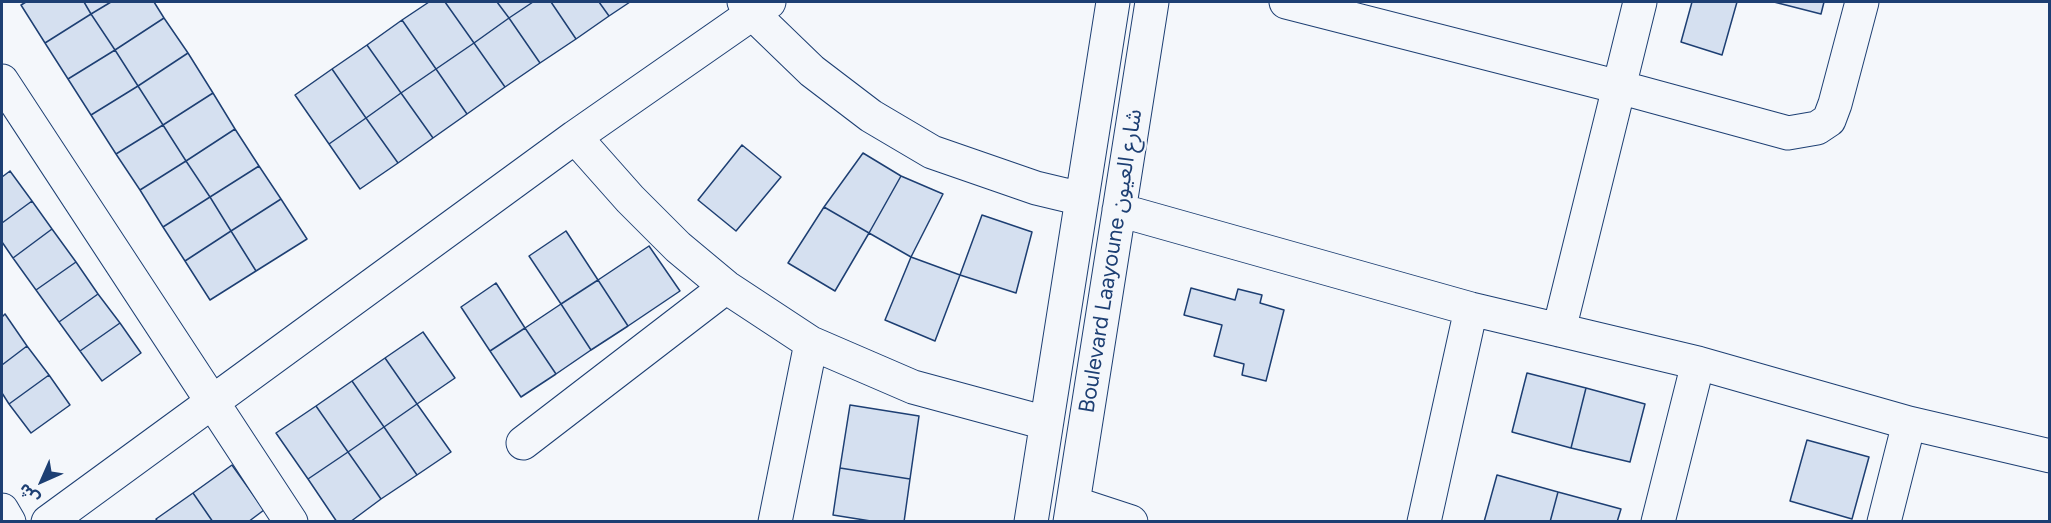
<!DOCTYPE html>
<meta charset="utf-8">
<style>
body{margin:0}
#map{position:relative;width:2051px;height:523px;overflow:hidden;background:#f4f7fb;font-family:Figtree,"Noto Sans Arabic",sans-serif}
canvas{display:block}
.frame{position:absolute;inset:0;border:3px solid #1d3f73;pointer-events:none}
.north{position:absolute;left:12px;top:451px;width:60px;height:60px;-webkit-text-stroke:4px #f4f7fb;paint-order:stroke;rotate:225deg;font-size:16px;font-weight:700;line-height:24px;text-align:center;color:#1d3f73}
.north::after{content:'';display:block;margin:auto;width:21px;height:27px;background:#1d3f73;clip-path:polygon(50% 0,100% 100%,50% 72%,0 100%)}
</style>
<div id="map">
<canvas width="2051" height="523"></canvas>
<div class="frame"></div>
<div class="north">ش</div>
</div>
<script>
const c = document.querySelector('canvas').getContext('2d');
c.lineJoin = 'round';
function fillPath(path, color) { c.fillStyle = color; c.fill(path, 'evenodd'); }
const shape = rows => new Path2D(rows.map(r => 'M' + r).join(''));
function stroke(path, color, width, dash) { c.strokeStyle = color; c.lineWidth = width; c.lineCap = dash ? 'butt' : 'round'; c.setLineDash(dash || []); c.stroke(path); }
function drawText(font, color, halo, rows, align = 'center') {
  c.font = font + ' Figtree,"Noto Sans Arabic",sans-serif'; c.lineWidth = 4.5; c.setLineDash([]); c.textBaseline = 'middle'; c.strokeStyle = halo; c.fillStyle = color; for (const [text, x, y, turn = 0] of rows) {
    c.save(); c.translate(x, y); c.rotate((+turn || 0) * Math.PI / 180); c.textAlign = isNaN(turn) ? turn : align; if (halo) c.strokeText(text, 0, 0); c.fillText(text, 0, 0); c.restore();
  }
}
const building = shape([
 [26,2,84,2,91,14,45,43,21,5,26,2],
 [84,2,111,2,91,14,84,2],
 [111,2,154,2,164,18,115,50,91,14,111,2],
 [429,2,445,2,474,43,436,69,402,20,429,2],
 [445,2,497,2,509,18,474,43,445,2],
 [497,2,533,2,509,18,497,2],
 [533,2,551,2,576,39,540,63,509,18,533,2],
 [551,2,599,2,609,16,576,39,551,2],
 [599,2,630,2,609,16,599,2],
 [1692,2,1737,2,1722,55,1681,42,1692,2],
 [1774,2,1824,2,1821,14,1774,2],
 [91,14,115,50,68,79,45,43,91,14],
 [164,18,188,53,138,86,115,50,164,18],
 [509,18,540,63,505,87,474,43,509,18],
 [402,20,436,69,401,93,367,45,402,20],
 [474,43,505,87,467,114,436,69,474,43],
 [367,45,401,93,366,118,332,69,367,45],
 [115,50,138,86,91,115,68,79,115,50],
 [188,53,213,93,163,125,138,86,188,53],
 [332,69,366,118,329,144,295,95,332,69],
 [436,69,467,114,433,138,401,93,436,69],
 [138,86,163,125,116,154,91,115,138,86],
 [213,93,235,129,186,161,163,125,213,93],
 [401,93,433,138,398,163,366,118,401,93],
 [366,118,398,163,360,189,329,144,366,118],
 [163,125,186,161,140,190,116,154,163,125],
 [235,129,259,166,210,197,186,161,235,129],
 [742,145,781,177,736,231,698,200,742,145],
 [863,153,901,176,869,233,824,207,863,153],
 [186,161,210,197,163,227,140,190,186,161],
 [259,166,281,199,231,231,210,197,259,166],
 [10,171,32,201,2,223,2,177,10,171],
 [901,176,943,194,911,257,869,233,901,176],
 [210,197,231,231,185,261,163,227,210,197],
 [281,199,307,239,256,271,231,231,281,199],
 [32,201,52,229,13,258,2,242,2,223,32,201],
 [824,207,869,233,835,291,788,263,824,207],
 [982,215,1032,232,1016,293,960,275,982,215],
 [52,229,76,262,36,290,13,258,52,229],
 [231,231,256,271,210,300,185,261,231,231],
 [566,231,598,280,561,304,529,256,566,231],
 [649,246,680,291,628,326,598,280,649,246],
 [911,257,960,275,935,341,885,320,911,257],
 [76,262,98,294,59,322,36,290,76,262],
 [598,280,628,326,591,350,561,304,598,280],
 [496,283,525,328,490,351,461,307,496,283],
 [1191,288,1235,300,1238,289,1262,295,1260,303,1284,310,1266,381,1242,375,1244,364,1214,356,1222,325,1184,315,1191,288],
 [98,294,120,323,80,351,59,322,98,294],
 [561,304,591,350,556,374,525,328,561,304],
 [5,314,27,346,2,365,2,317,5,314],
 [120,323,141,353,102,381,80,351,120,323],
 [525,328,556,374,521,397,490,351,525,328],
 [423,332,455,378,417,404,385,358,423,332],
 [27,346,49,375,9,404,2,393,2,365,27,346],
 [385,358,417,404,384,427,352,381,385,358],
 [1527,373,1586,388,1571,448,1512,432,1527,373],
 [49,375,70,405,31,433,9,404,49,375],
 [352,381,384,427,348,452,316,406,352,381],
 [1586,388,1645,404,1630,462,1571,448,1586,388],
 [417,404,451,452,417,475,384,427,417,404],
 [850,405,919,416,910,479,840,468,850,405],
 [316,406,348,452,308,479,276,433,316,406],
 [384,427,417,475,381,499,348,452,384,427],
 [1807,440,1869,457,1852,519,1790,501,1807,440],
 [348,452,381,499,350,522,337,522,308,479,348,452],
 [232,465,264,510,248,522,213,522,193,493,232,465],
 [840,468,910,479,904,522,877,522,833,515,840,468],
 [1497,475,1558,492,1550,522,1484,522,1497,475],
 [1558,492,1621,509,1617,522,1550,522,1558,492],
 [193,493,213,522,158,522,156,519,193,493]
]);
const minor = shape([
 [744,2,753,14,812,71,871,116,932,152,1036,188,1082,199],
 [1286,2,1619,87,1788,133,1817,128,1829,120,1835,104,1862,2],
 [2,81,291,522],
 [575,137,630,199,678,247,726,287,811,343,913,387,1046,423],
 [1119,210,1471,309,1698,363,1909,423],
 [1559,330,1640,2],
 [523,443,726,287],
 [1073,503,1131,522],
 [2,510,9,522],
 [48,522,575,137,769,2],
 [775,522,811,343],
 [1031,522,1113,2],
 [1070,522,1152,2],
 [1424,522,1471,309],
 [1658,522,1698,363],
 [1884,522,1909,423,2050,456]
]);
const streetNames = [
 ["Boulevard Laayoune شارع العيون",1111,261,-81]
];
fillPath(building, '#d5e0f0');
stroke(building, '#1d3f73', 1.5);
stroke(minor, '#1d3f73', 35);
stroke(minor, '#f4f7fb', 33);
drawText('22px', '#1d3f73', '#f4f7fb', streetNames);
</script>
